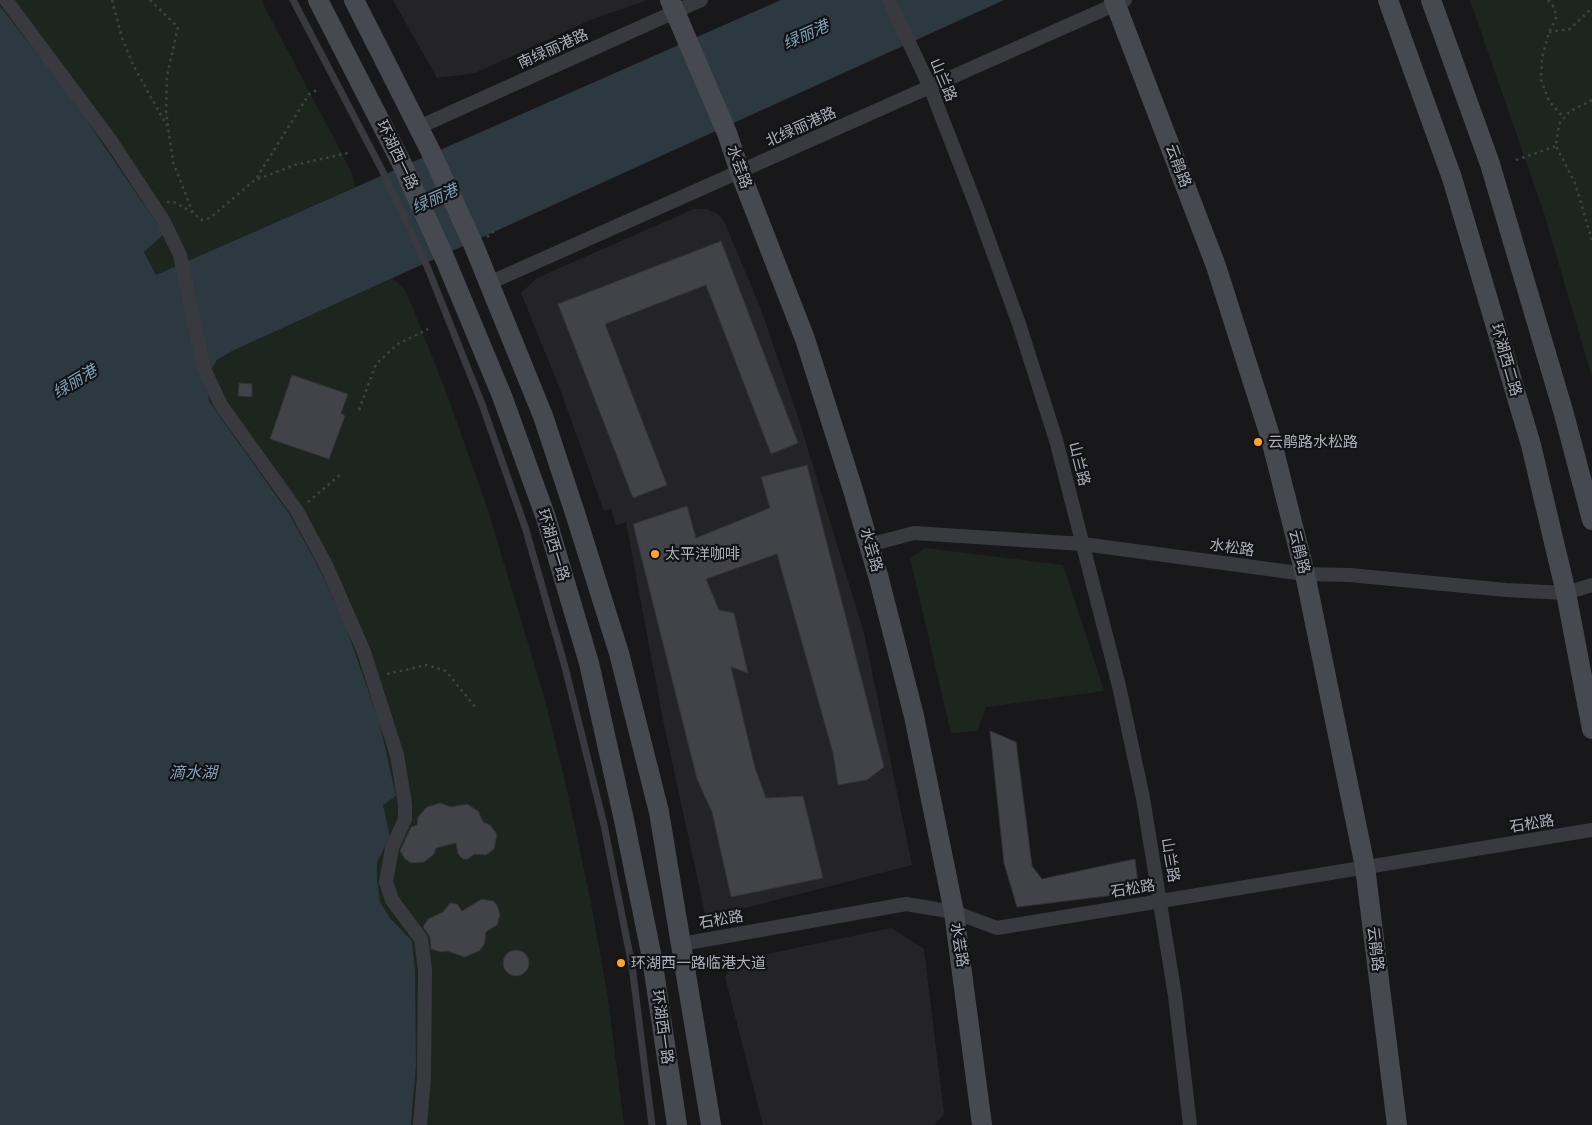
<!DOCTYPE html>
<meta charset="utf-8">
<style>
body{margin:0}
canvas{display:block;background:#18181b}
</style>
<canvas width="1592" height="1125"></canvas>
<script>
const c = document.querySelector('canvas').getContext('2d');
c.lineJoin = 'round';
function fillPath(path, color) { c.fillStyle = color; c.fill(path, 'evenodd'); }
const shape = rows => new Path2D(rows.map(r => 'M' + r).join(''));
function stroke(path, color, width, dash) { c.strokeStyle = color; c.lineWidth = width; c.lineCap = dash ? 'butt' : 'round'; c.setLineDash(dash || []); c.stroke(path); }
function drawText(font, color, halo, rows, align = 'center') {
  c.font = font + ' Mulish,"Noto Sans SC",sans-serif'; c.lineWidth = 4.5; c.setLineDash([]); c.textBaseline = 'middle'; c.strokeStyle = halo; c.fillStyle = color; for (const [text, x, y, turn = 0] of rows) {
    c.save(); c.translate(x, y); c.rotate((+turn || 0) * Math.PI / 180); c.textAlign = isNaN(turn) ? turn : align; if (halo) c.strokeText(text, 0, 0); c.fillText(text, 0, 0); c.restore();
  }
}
const built = shape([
 [393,0,648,0,590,20,475,73,437,78],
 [694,209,707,209,718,214,724,221,760,307,798,417,864,633,912,865,706,918,663,720,626,522,616,525,611,508,604,511,560,389,521,293,537,278],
 [891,928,924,949,944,1114,934,1125,763,1125,725,977,734,961]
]);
const green = shape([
 [0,0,261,0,352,173,355,187,156,275,144,252,163,235,0,6],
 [1470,0,1592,0,1592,377,1544,213],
 [393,278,406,291,446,392,487,507,545,700,566,786,590,898,607,992,624,1125,411,1125,416,1066,415,970,412,941,390,918,380,902,377,879,377,863,390,836,319,568,290,515,209,401,208,384,209,373,217,360,232,351],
 [925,548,1063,565,1104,691,986,707,977,731,951,733,910,558]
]);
const water = shape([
 [781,0,1004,0,232,351,217,360,209,373,208,384,209,401,290,515,319,568,344,622,379,721,396,796,383,805,390,836,377,863,377,879,380,902,390,918,412,941,415,970,416,1066,411,1125,0,1125,0,6,68,93,164,234,144,252,156,275]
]);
const building = shape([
 [721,241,798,443,771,454,706,285,605,324,667,485,633,498,558,304,721,241],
 [292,375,348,394,341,413,345,416,329,459,270,439,292,375],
 [239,383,252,384,252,397,238,396,239,383],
 [807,465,884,767,867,780,838,785,833,753,777,554,706,579,719,610,734,613,748,673,731,667,755,768,766,798,803,796,823,878,731,897,712,812,697,779,633,524,687,506,696,538,770,508,761,477,807,465],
 [990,731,1016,742,1032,866,1042,879,1135,859,1139,892,1017,907,1004,863,990,731],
 [440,803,451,807,467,804,478,811,483,822,490,825,497,834,494,849,486,855,474,854,468,859,463,859,458,854,456,843,436,848,434,854,424,862,411,863,405,859,400,851,411,827,417,825,418,817,427,807,440,803],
 [482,899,493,901,497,905,500,915,497,925,486,932,484,945,479,951,465,957,447,951,441,952,431,949,430,937,423,927,428,919,443,912,450,903,457,904,462,911,482,899],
 '503 963a13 13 0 1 1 26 0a13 13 0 1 1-26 0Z'
]);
const path = shape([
 [112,0,122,38,133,65,167,126],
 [150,0,178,27,167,76,166,111,173,162,193,213,202,220,210,218,256,179,309,94,317,90],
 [1548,0,1554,7,1556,18,1549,32,1542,58,1541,80,1549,101,1564,118],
 [1549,32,1570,29,1592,8],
 [1592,100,1569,112,1559,124,1556,146,1575,183,1592,240],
 [1516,160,1556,146],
 [258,179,295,165,348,153],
 [167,202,174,202,192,212],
 [487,237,498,228],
 [359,410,376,364,398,344,428,329],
 [308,502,341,474],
 [387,674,427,665,446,671,476,708]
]);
const lane = shape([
 [293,0,382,170,427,266,482,404,526,530,565,667,604,825,632,966,652,1125]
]);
const street = shape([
 [6,0,111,141,163,220,180,255,204,369,221,405,297,511,327,567,364,652,397,755,405,804,405,819,392,848,386,882,392,900,421,939,425,970,424,1077,420,1125],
 [889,0,930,87,977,208,1019,324,1056,440,1119,686,1143,798,1175,996,1190,1125],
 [419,127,701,0],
 [489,283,1125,0],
 [869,545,914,533,1083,544,1305,574,1350,575,1506,590,1566,593,1592,585],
 [682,944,906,904,954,912,997,928,1592,830]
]);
const secondary = shape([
 [318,0,401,162,445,259,502,396,546,518,589,663,624,820,652,958,677,1125],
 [354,0,430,150,474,246,543,416,575,513,619,653,659,812,711,1125],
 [670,0,727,133,740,172,805,339,853,490,879,579,914,716,954,912,982,1125],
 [1114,0,1216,266,1271,439,1305,574,1365,867,1397,1125],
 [1388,0,1452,178,1531,445,1566,593,1592,729],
 [1431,0,1490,164,1564,414,1592,520]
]);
const markers = [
 [1258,442,5,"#ffa32b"],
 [655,554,5,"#ffa32b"],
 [621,963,5,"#ffa32b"]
];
const streetNames = [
 ["南绿丽港路",553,49,-24],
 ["山兰路",943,80,67],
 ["北绿丽港路",801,127,-24],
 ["环湖西一路",397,155,64],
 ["云鹃路",1178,166,69],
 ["水芸路",739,167,70],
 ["环湖西二路",1506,360,74],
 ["山兰路",1079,464,76],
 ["环湖西一路",553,545,73],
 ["水松路",1232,548,8],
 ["水芸路",871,550,74],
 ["云鹃路",1299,552,76],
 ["石松路",1532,824,-9],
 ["山兰路",1170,860,80],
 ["石松路",1133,889,-9],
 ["石松路",721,920,-10],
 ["水芸路",959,945,81],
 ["云鹃路",1375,949,83],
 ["环湖西一路",662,1027,82]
];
const poiNames = [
 ["云鹃路水松路",1268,442],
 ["太平洋咖啡",665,554],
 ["环湖西一路临港大道",631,963]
];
const waterNames = [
 ["绿丽港",806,35,-24],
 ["绿丽港",435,199,-24],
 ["绿丽港",75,382,-31],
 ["滴水湖",193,773]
];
fillPath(built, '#242428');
fillPath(green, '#1d261e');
fillPath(water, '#2c3940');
fillPath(building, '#424348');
stroke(building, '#323237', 1);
stroke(path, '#3e4247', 2.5, [2.5, 4]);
stroke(lane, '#393a40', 7);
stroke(street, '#393a40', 14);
stroke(secondary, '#464a50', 20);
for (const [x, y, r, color] of markers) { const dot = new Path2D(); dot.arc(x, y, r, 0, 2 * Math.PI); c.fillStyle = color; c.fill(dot); stroke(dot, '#131316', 2); }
drawText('15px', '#a9b0bb', '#131316', streetNames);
drawText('15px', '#a9b0bb', '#131316', poiNames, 'left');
drawText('italic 16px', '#7da3b9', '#131316', waterNames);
</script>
